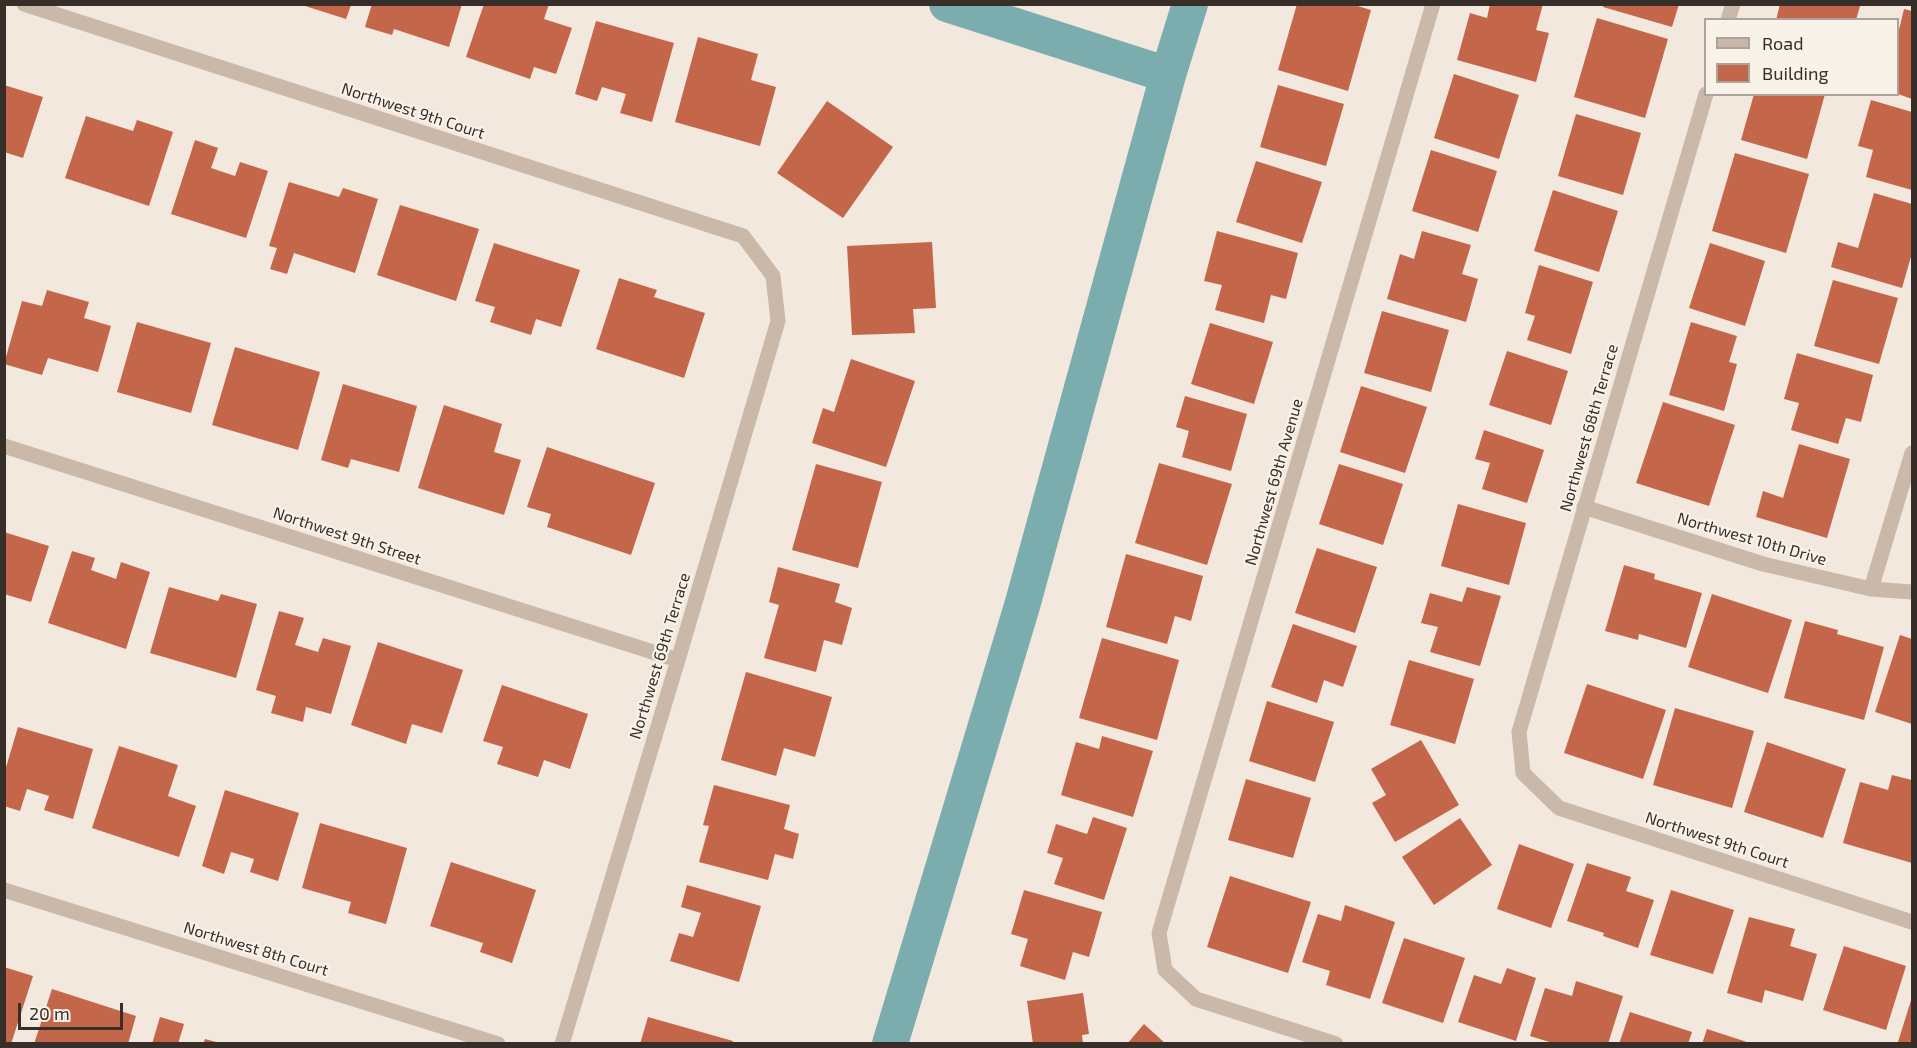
<!DOCTYPE html>
<style>
body{margin:0}
#map{position:relative;width:1917px;height:1048px;overflow:hidden;background:#f2e8dd;font-family:"Exo 2",sans-serif}
canvas{display:block}
.frame{position:absolute;inset:0;border:6px solid #372d29;pointer-events:none}
.legend{position:absolute;left:1704px;top:18px;width:195px;height:78px;box-sizing:border-box;background:#f9f2e9;border:2px solid #aba39c;margin:0;padding:8px 10px;list-style:none;font-size:18px;color:#372d29}
.legend li{display:flex;align-items:center;gap:12px;height:30px}
.legend b{width:30px;border:2px solid #aba39c}
.scale{position:absolute;left:18px;top:1003px;width:105px;height:27px;box-sizing:border-box;border:3px solid #372d29;border-top:0;padding-left:8px;font-size:18px;line-height:21px;white-space:nowrap;color:#372d29;-webkit-text-stroke:4px #f9f2e9;paint-order:stroke}
</style>
<div id="map">
<canvas width="1917" height="1048"></canvas>
<div class="frame"></div>
<ul class="legend">
<li><b style="height:8px;background:#cab8a9"></b>Road</li>
<li><b style="height:16px;background:#c46649"></b>Building</li>
</ul>
<div class="scale">20 m</div>
</div>
<script>
const c = document.querySelector('canvas').getContext('2d');
c.lineJoin = 'round';
const shape = rows => new Path2D(rows.map(r => 'M' + r).join(''));
function stroke(path, color, width, dash) { c.strokeStyle = color; c.lineWidth = width; c.lineCap = dash ? 'butt' : 'round'; c.setLineDash(dash || []); c.stroke(path); }
function fillPath(path, color) { c.fillStyle = color; c.fill(path, 'evenodd'); }
function drawText(font, color, halo, rows, align = 'center') {
  c.font = font + ' "Exo 2",sans-serif'; c.lineWidth = 4.5; c.setLineDash([]); c.textBaseline = 'middle'; c.strokeStyle = halo; c.fillStyle = color; for (const [text, x, y, turn = 0] of rows) {
    c.save(); c.translate(x, y); c.rotate((+turn || 0) * Math.PI / 180); c.textAlign = isNaN(turn) ? turn : align; if (halo) c.strokeText(text, 0, 0); c.fillText(text, 0, 0); c.restore();
  }
}
const canal = shape([
 [947,4,1168,75],
 [890,1044,1022,606,1168,75,1190,4]
]);
const building = shape([
 [372,4,462,4,449,47,394,29,392,35,365,27],
 [484,4,549,4,544,19,572,28,556,74,534,67,530,79,466,57],
 [1297,4,1351,4,1371,10,1348,91,1278,70],
 [1490,4,1543,4,1536,30,1549,33,1536,82,1457,60,1470,13,1487,18],
 [1604,4,1679,4,1672,27,1603,7],
 [1780,4,1854,4,1860,6,1856,20,1776,20],
 [302,5,351,5,346,19],
 [1904,9,1912,11,1912,99,1898,94,1898,34],
 [1597,18,1668,39,1645,118,1574,97],
 [596,21,674,43,652,122,620,113,626,94,602,87,597,101,575,94],
 [698,37,758,54,751,80,776,87,760,146,675,122],
 [1454,74,1519,95,1499,159,1434,138],
 [4,85,43,97,23,158,4,152],
 [1278,85,1344,104,1326,166,1260,147],
 [1754,94,1825,94,1807,159,1741,140],
 [1871,100,1912,112,1912,190,1866,177,1873,150,1858,146],
 [827,101,893,147,843,218,777,173],
 [1576,114,1641,133,1623,195,1558,176],
 [86,116,133,131,137,120,173,132,149,206,65,178],
 [195,140,218,148,211,168,235,176,240,162,268,171,246,238,171,214],
 [1431,150,1497,171,1478,232,1412,211],
 [1735,153,1809,174,1786,253,1712,231],
 [1256,161,1322,182,1302,243,1236,222],
 [289,182,339,197,343,188,378,199,355,273,294,253,287,274,270,269,277,248,269,246],
 [1553,190,1618,211,1599,272,1534,251],
 [1874,193,1912,204,1912,253,1902,288,1831,267,1838,242,1858,248],
 [400,205,479,229,456,301,377,275],
 [1217,231,1298,253,1286,299,1271,295,1264,323,1215,310,1222,285,1204,281],
 [1422,231,1471,245,1462,274,1478,279,1466,322,1387,299,1400,254,1414,259],
 [932,242,936,308,913,309,915,333,852,335,847,246],
 [494,243,580,270,561,327,536,319,531,335,490,322,495,307,475,301],
 [1710,243,1765,261,1745,326,1689,308],
 [1539,265,1593,282,1571,354,1527,340,1535,316,1525,313],
 [619,278,657,290,654,297,705,313,684,378,596,349],
 [1833,280,1898,298,1879,364,1814,346],
 [47,290,89,302,84,318,111,326,98,372,48,358,42,375,4,364,22,301,42,306],
 [1382,311,1449,330,1431,392,1364,373],
 [137,322,211,343,191,413,117,392],
 [1691,322,1737,336,1729,362,1737,364,1724,411,1669,395],
 [1210,323,1273,342,1254,404,1191,384],
 [235,347,320,372,298,450,212,425],
 [1507,351,1568,371,1551,425,1489,405],
 [1797,353,1873,375,1861,422,1846,418,1838,444,1791,430,1799,403,1784,399],
 [851,359,915,381,886,467,812,443,823,408,834,412],
 [343,384,417,406,399,472,351,459,348,468,321,460],
 [1361,386,1427,407,1405,473,1340,452],
 [1185,396,1247,414,1231,471,1182,457,1189,431,1176,427],
 [1663,402,1735,425,1709,506,1636,483],
 [444,405,502,424,494,452,521,460,504,515,418,488],
 [1484,430,1544,450,1527,503,1482,489,1490,463,1475,459],
 [1799,444,1850,459,1827,538,1756,517,1763,491,1783,498],
 [547,447,655,483,631,555,547,527,551,514,527,507],
 [1159,463,1232,484,1207,565,1135,543],
 [816,464,882,482,858,568,792,550],
 [1339,464,1403,484,1383,545,1319,524],
 [1458,504,1526,523,1509,585,1441,566],
 [4,532,49,546,31,602,4,594],
 [1317,548,1377,567,1355,633,1295,613],
 [72,551,95,558,91,570,116,579,121,562,150,572,126,649,48,623],
 [1126,554,1203,576,1191,621,1175,616,1167,644,1106,627],
 [1624,565,1655,574,1654,579,1702,593,1686,648,1639,634,1638,640,1605,631],
 [778,567,840,584,835,602,852,608,842,645,824,640,816,672,764,658,779,605,769,602],
 [169,587,218,601,221,594,257,604,236,678,150,653],
 [1467,587,1501,596,1480,666,1430,652,1438,627,1421,623,1430,593,1462,602],
 [1712,594,1792,620,1768,693,1688,667],
 [279,611,304,618,295,645,318,652,323,638,351,646,331,714,306,707,303,722,271,713,276,696,256,690],
 [1805,621,1838,630,1837,634,1884,647,1864,720,1784,698],
 [1293,624,1357,646,1343,687,1324,680,1317,703,1271,687],
 [1900,635,1912,639,1912,724,1875,712],
 [1102,638,1179,660,1157,740,1079,718],
 [378,642,463,670,442,733,412,724,406,744,351,725],
 [1409,660,1474,679,1455,744,1390,725],
 [746,672,832,697,815,757,784,748,776,776,721,760],
 [1587,684,1666,710,1643,779,1564,753],
 [502,685,588,714,570,769,544,760,538,777,497,764,503,747,483,741],
 [1267,701,1334,722,1315,782,1249,761],
 [1675,708,1754,731,1732,808,1653,785],
 [18,727,93,749,73,819,44,810,49,796,27,789,20,811,4,806,4,774],
 [1102,736,1153,751,1133,817,1061,795,1076,742,1099,749],
 [1421,740,1459,805,1395,842,1372,803,1386,795,1371,769],
 [1767,742,1846,769,1823,838,1744,812],
 [119,746,178,765,168,796,196,806,179,857,92,828],
 [1892,775,1912,780,1912,863,1843,843,1860,782,1888,790],
 [1246,779,1311,798,1293,858,1228,840],
 [714,785,790,805,784,829,799,834,793,859,775,854,768,880,699,862,709,826,703,825],
 [225,790,299,813,278,881,250,872,254,859,231,852,224,874,202,866],
 [1093,817,1127,828,1104,900,1054,884,1063,858,1047,853,1056,824,1087,834],
 [1460,818,1492,865,1434,905,1402,857],
 [320,823,407,848,386,924,348,913,351,902,302,888],
 [1519,844,1574,864,1551,928,1497,909],
 [451,862,536,890,512,963,480,952,483,943,430,926],
 [1587,863,1631,877,1626,891,1654,900,1638,948,1603,936,1604,933,1567,921],
 [1230,876,1311,902,1288,973,1207,947],
 [687,885,761,906,739,982,670,961,679,933,693,937,701,913,681,907],
 [1024,890,1102,912,1089,957,1073,952,1065,980,1020,966,1028,939,1011,934],
 [1671,890,1734,910,1713,974,1650,955],
 [1345,905,1395,922,1370,999,1326,985,1330,971,1302,962,1318,914,1341,921],
 [1749,917,1795,929,1790,946,1817,954,1803,1001,1765,990,1762,1003,1727,993],
 [1404,938,1465,958,1443,1023,1382,1003],
 [1844,946,1906,966,1886,1030,1823,1010],
 [4,967,33,976,11,1044,4,1044],
 [1507,968,1536,978,1516,1041,1458,1022,1474,975,1501,984],
 [1576,981,1623,996,1608,1044,1556,1044,1530,1036,1545,988,1572,996],
 [52,989,136,1016,128,1044,34,1044],
 [1083,993,1089,1034,1082,1035,1083,1044,1033,1044,1027,1001],
 [1912,997,1912,1044,1902,1044,1898,1042],
 [1630,1012,1692,1032,1688,1044,1619,1044],
 [160,1017,184,1024,178,1044,152,1044],
 [648,1017,733,1041,732,1044,640,1044],
 [1144,1024,1166,1044,1127,1044],
 [1707,1029,1750,1043,1750,1044,1702,1044],
 [205,1039,220,1043,220,1044,203,1044]
]);
const minor = shape([
 [24,4,743,236,773,276,778,321,678,660,562,1044],
 [1728,20,1733,4],
 [1706,94,1519,732,1523,773,1559,808,1912,922],
 [4,446,678,660],
 [1584,507,1763,564,1871,589,1912,592],
 [1871,589,1912,453],
 [4,890,498,1044],
 [1336,1044,1196,999,1165,970,1159,933,1433,4]
]);
const streetNames = [
 ["Northwest 9th Court",413,111,18],
 ["Northwest 68th Terrace",1589,428,-74],
 ["Northwest 69th Avenue",1274,482,-74],
 ["Northwest 9th Street",347,536,18],
 ["Northwest 10th Drive",1752,539,16],
 ["Northwest 69th Terrace",660,656,-73],
 ["Northwest 9th Court",1717,840,18],
 ["Northwest 8th Court",256,949,17]
];
stroke(canal, '#7cadae', 36);
fillPath(building, '#c46649');
stroke(minor, '#cab8a9', 15);
drawText('16px', '#372d29', '#f9f2e9', streetNames);
</script>
